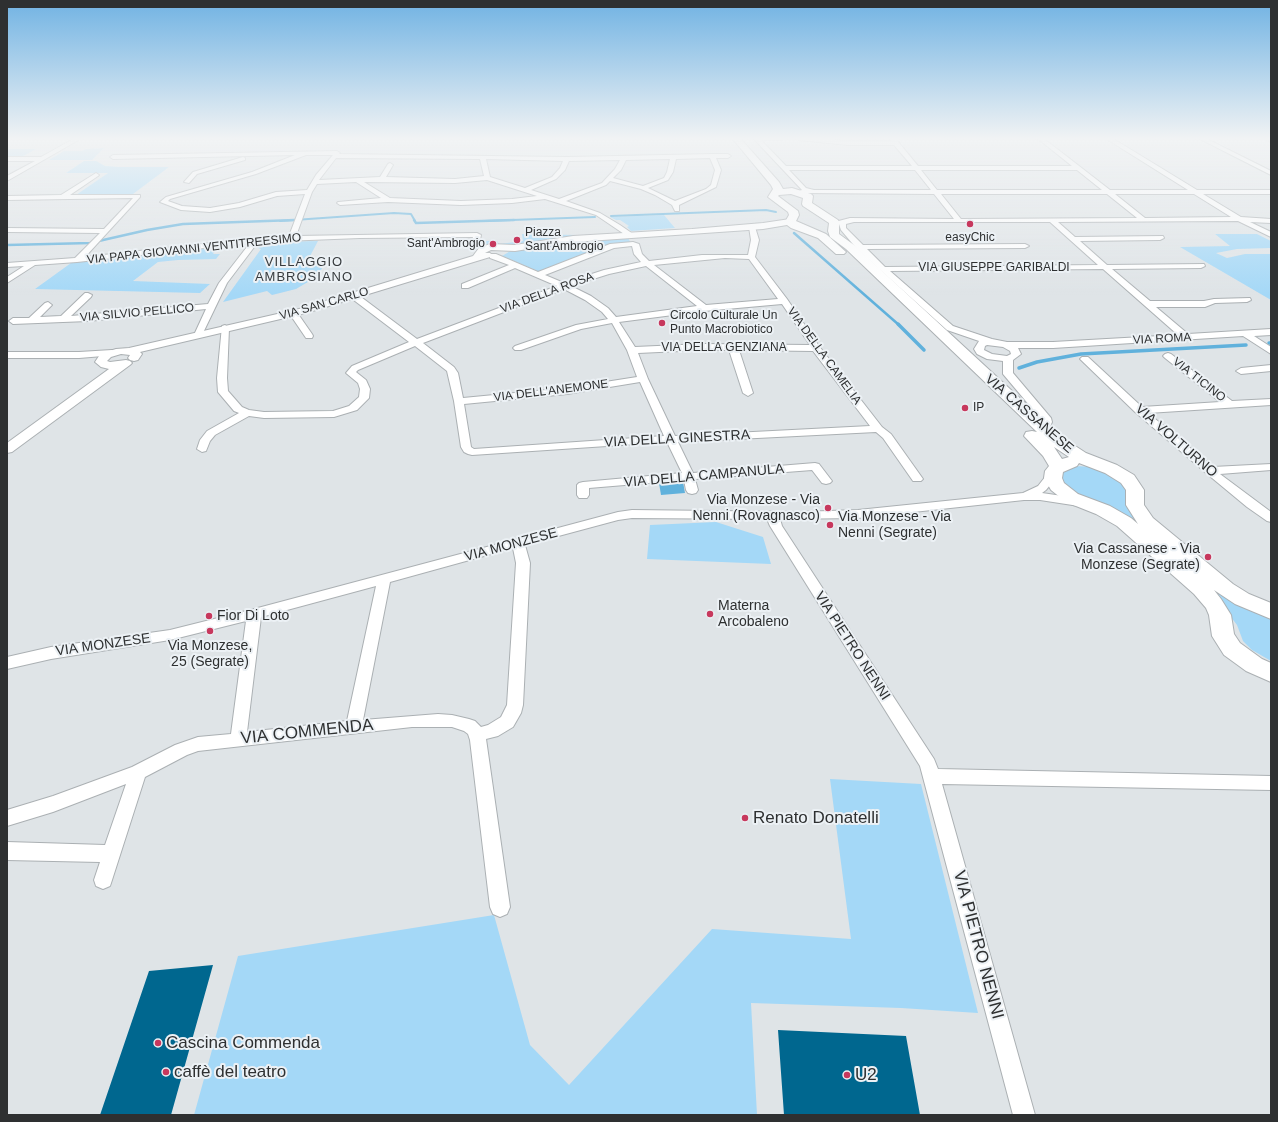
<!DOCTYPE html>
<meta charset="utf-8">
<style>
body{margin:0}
#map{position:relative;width:1278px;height:1122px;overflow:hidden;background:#dfe4e7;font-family:Helvetica,sans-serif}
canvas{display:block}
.frame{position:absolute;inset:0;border:8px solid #2e3031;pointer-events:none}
</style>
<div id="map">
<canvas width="1278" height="1122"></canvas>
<div class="frame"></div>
</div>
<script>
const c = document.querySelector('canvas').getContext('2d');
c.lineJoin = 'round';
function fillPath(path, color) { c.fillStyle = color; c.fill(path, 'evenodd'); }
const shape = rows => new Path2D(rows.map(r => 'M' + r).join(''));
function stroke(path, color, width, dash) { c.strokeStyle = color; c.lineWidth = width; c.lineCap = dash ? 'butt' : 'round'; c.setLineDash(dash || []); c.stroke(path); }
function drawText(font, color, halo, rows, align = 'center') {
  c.font = font + ' Helvetica,sans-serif'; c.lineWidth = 4; c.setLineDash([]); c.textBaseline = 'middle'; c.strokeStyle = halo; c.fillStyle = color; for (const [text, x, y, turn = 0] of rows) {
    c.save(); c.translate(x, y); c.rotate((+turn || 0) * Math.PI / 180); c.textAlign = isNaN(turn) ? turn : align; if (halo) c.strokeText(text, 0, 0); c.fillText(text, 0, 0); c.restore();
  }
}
const green = shape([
 [104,148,92,160,49,160,64,151,82,151,86,149],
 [7,149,36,149,20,158,7,158],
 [84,161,96,161,105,166,119,167,169,167,133,194,76,195,108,173,66,173],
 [664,215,675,228,631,231,627,227,629,226,620,220,616,220,610,217],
 [522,234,578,235,506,247,487,245,482,241,497,241,499,244,523,241],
 [1215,234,1257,234,1271,241,1271,248,1237,249,1216,253,1227,258,1245,254,1271,254,1271,300,1180,247,1230,246],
 [628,238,631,243,615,244,540,272,502,256,512,250,574,240],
 [266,241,267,242,318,241,308,260,326,260,318,276,296,289,272,295,267,291,223,302,261,249,255,247,258,244],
 [217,246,218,247,213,254,220,254,216,259,178,260,158,262,133,281,210,284,200,293,35,289,71,263],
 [1074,466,1096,467,1128,486,1128,497,1271,618,1271,661,1252,650,1243,641,1237,625,1221,604,1062,484,1061,475,1063,471],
 [716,522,763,537,771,564,647,559,650,525],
 [830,779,921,784,978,1013,901,1008,751,1003,757,1115,194,1115,238,956,494,915,530,1045,569,1085,712,929,851,939]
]);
const water = shape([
 [683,482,685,493,661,495,659,483]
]);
const streamFar2 = shape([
 [611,216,766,210,776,212],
 [280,221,394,213,411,214,415,221],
 [484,221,595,217]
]);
const streamFar1 = shape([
 [414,220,416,223,514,220],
 [794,233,899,325],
 [7,245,90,243,147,230,183,224,295,220]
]);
const stream = shape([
 [898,324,924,350],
 [1269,343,1271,343],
 [1019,368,1037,362,1081,354,1246,345]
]);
const building = shape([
 [213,965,171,1115,100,1115,149,971],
 [778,1030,906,1036,920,1115,784,1115]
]);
const minor = shape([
 [75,138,82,138,7,181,7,176,35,161,7,161,7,157,41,157,75,138],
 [753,138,785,138,782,140,761,140,786,166,912,166,894,145,847,145,799,140,796,138,815,138,847,141,892,141,889,138,895,138,918,166,1072,166,1037,138,1043,138,1110,190,1188,190,1105,138,1112,138,1197,190,1271,190,1271,194,1203,194,1241,217,1271,219,1271,223,1250,222,1271,232,1271,237,1238,221,1058,222,1075,237,1163,236,1164,238,1160,240,1080,241,1107,265,1204,264,1205,266,1201,268,1112,269,1150,301,1204,301,1214,299,1250,298,1251,300,1247,302,1215,303,1205,307,1156,307,1188,334,1271,329,1271,335,1254,336,1271,347,1271,354,1243,336,1053,348,1018,348,1021,354,1013,360,1013,373,1051,418,1052,422,1048,431,1040,431,1039,429,1042,422,1041,419,1003,374,1003,361,987,359,977,354,974,349,979,341,947,330,857,249,841,230,839,224,834,225,831,223,850,218,954,219,934,194,799,193,799,191,802,190,753,138],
 [789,170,915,170,931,190,814,190,806,188,789,170],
 [921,170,1077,170,1102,190,937,190,921,170],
 [941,194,1107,194,1137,218,961,219,941,194],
 [1115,194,1194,194,1231,217,1145,218,1115,194],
 [854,222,1050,222,1098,265,885,267,867,249,1025,248,1029,246,1025,244,863,245,846,228,846,224,854,222],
 [1103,269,1178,335,1053,342,1007,342,992,339,953,326,890,271,1103,269],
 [987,345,1003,347,1010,351,1011,354,1007,356,992,354,984,350,985,346,987,345],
 [1198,138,1205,138,1271,171,1271,175,1198,138],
 [1264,138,1271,138,1271,142,1265,139,1264,138],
 [337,151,340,153,339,154,567,157,712,154,728,154,731,156,728,158,716,158,721,170,716,187,679,205,679,211,675,211,672,205,655,195,641,189,610,181,606,185,566,201,600,213,620,225,633,234,634,236,630,238,596,215,545,199,512,203,461,205,388,202,340,205,337,203,338,202,381,198,356,182,317,184,312,192,296,236,477,233,481,235,480,240,488,249,484,251,481,251,472,240,473,237,360,238,258,242,227,283,202,335,198,338,194,335,206,309,88,321,13,324,9,321,13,318,29,318,45,303,48,302,52,305,40,317,61,316,85,293,88,293,92,295,91,297,71,316,208,304,219,283,250,243,77,262,35,265,7,283,7,277,24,266,7,267,7,263,75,258,100,233,7,232,7,228,104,229,133,198,7,200,7,196,61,195,96,173,99,175,98,176,70,195,140,195,140,197,85,257,256,238,289,236,305,194,277,196,240,207,210,212,181,210,160,202,166,197,252,172,295,155,113,159,110,157,113,155,337,151],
 [306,155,333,155,316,175,307,190,276,192,239,203,210,208,182,206,168,201,170,199,256,174,306,155],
 [336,158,480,159,484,176,455,179,386,177,393,165,390,163,388,164,380,177,319,180,336,158],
 [710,158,715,170,711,185,706,189,675,201,648,188,668,180,673,172,676,159,710,158],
 [486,159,563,161,560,168,552,177,525,188,490,177,486,159],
 [670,159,667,172,664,178,643,186,613,178,621,170,626,160,670,159],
 [620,160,615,169,602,183,559,199,531,190,556,179,565,170,569,161,620,160],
 [487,180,537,196,512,199,461,201,390,198,364,182,455,183,487,180],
 [243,157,245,158,245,160,197,174,189,183,184,182,193,172,243,157],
 [752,225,755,227,759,240,755,257,787,299,819,346,882,427,891,434,923,479,921,481,913,481,883,438,876,432,678,442,693,473,815,463,819,464,832,481,830,483,826,484,822,483,812,470,695,479,698,490,696,493,692,494,688,493,686,490,684,480,589,488,589,495,587,498,579,498,577,495,577,485,579,483,583,482,682,473,667,442,472,455,468,454,464,452,461,447,454,401,447,371,415,346,358,370,356,372,366,380,370,389,369,398,357,410,334,417,264,418,249,416,215,435,210,441,206,451,202,452,197,449,200,440,207,431,239,413,234,411,218,392,217,378,222,326,225,325,229,328,227,378,228,391,242,407,249,410,264,412,333,411,349,406,359,397,360,389,358,383,346,373,352,366,409,342,351,298,350,296,351,294,357,294,417,339,557,286,515,268,468,288,462,288,462,284,509,265,490,258,490,254,496,254,538,272,610,244,633,242,639,244,642,254,649,261,702,255,748,255,751,240,749,227,752,225],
 [632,246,634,254,641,262,604,270,564,283,545,275,614,248,632,246],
 [725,258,749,259,778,299,706,305,654,265,725,258],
 [646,266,697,306,616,317,608,308,591,296,571,286,609,274,646,266],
 [564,289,585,300,602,312,608,319,576,325,515,346,513,348,515,350,521,350,581,329,612,323,627,350,637,377,567,388,463,398,458,373,454,367,423,343,564,289],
 [782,304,810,345,702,344,635,347,619,322,704,311,782,304],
 [702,350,729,350,743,393,748,396,753,393,739,350,813,351,870,426,675,436,648,379,638,353,702,350],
 [640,382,664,436,474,449,471,447,464,404,567,394,640,382],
 [293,310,296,311,312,334,313,336,312,338,306,338,289,313,293,310],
 [112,350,117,353,115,355,79,358,7,358,7,352,79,352,112,350],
 [1168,353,1171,354,1232,401,1271,399,1271,405,1148,413,1213,467,1271,464,1271,470,1220,474,1271,512,1271,522,1267,521,1247,507,1206,473,1135,412,1080,359,1082,357,1088,357,1142,407,1220,402,1165,358,1163,356,1165,354,1168,353],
 [1271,365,1271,371,1241,374,1236,371,1241,368,1271,365],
 [1053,471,1057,472,1059,474,1046,490,1042,493,1083,499,1085,502,1083,505,1079,506,1040,500,1024,500,858,518,780,519,782,526,934,759,938,769,1271,776,1271,790,942,784,1035,1115,1013,1115,920,766,770,526,767,519,632,518,618,520,525,545,530,563,523,705,521,713,513,727,498,736,486,739,510,907,507,914,500,917,493,914,490,907,470,740,468,734,464,731,452,727,412,727,198,751,187,755,145,777,112,880,110,886,103,889,96,886,94,880,100,862,7,860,7,842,105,845,126,784,53,812,7,826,7,810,53,796,132,767,175,745,198,737,231,734,246,621,170,640,51,659,7,669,7,657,51,647,170,630,254,609,618,512,632,510,799,512,858,510,1023,493,1038,486,1049,472,1053,471],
 [513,548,516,563,507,705,501,717,488,725,481,727,475,721,469,719,452,715,438,714,363,720,390,582,513,548],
 [376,586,347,721,247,732,261,617,376,586]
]);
const tertiary = shape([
 [790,219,794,222,793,224,763,229,573,242,515,251,491,250,485,253,490,253,492,255,490,257,306,313,140,352,142,354,138,360,134,361,130,360,128,358,130,355,121,354,111,357,107,361,110,362,126,360,130,361,132,363,130,365,12,452,7,453,7,443,109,369,101,367,95,362,99,356,103,353,116,349,129,348,299,309,473,256,479,248,490,244,515,245,573,236,692,229,763,223,790,219]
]);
const primary = shape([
 [732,138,740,138,779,182,783,189,792,188,811,194,813,196,812,203,838,220,839,222,839,234,854,245,1063,438,1086,453,1117,465,1134,475,1144,490,1144,505,1153,518,1233,584,1249,594,1271,603,1271,619,1235,604,1214,590,1221,599,1231,615,1234,634,1240,643,1262,659,1271,663,1271,682,1246,671,1224,655,1212,636,1209,615,1206,608,1194,594,1117,526,1096,514,1066,502,1051,490,1044,478,1045,471,1049,466,1043,456,1024,436,1026,432,1032,431,1037,432,846,249,830,237,828,231,829,223,803,206,802,204,803,198,791,194,779,195,778,196,798,211,799,215,796,221,826,234,846,252,844,254,836,254,818,238,791,228,787,225,785,222,789,215,788,212,768,197,773,189,771,185,732,138],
 [1054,447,1069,457,1062,459,1054,447],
 [1079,463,1105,473,1121,483,1126,490,1126,505,1138,524,1131,518,1110,506,1078,494,1064,483,1062,478,1063,472,1077,466,1079,463]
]);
const markers = [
 [970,224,4,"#c7385d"],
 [517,240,4,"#c7385d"],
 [493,244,4,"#c7385d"],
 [662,323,4,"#c7385d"],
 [965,408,4,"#c7385d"],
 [828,508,4,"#c7385d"],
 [830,525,4,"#c7385d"],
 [1208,557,4,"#c7385d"],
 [710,614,4,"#c7385d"],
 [209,616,4,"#c7385d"],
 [210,631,4,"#c7385d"],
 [745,818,4,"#c7385d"],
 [158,1043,4,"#c7385d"],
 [166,1072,4,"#c7385d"],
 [847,1075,4,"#c7385d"]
];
const farPoinames = [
 ["Piazza",525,233],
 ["Sant'Ambrogio",525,247],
 ["easyChic",970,238,"center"],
 ["Sant'Ambrogio",485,244,"right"],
 ["Circolo Culturale Un",670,316],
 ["Punto Macrobiotico",670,330],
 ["IP",973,408]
];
const farStreetnames = [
 ["VIA PAPA GIOVANNI VENTITREESIMO",194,249,-6],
 ["VIA GIUSEPPE GARIBALDI",994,268],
 ["VIA DELLA ROSA",547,293,-20],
 ["VIA SAN CARLO",324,304,-16],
 ["VIA SILVIO PELLICO",137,313,-5],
 ["VIA ROMA",1162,339,-3],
 ["VIA DELLA GENZIANA",724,348],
 ["VIA DELLA CAMELIA",824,356,54],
 ["VIA TICINO",1199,380,38],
 ["VIA DELL'ANEMONE",551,391,-7]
];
const farNeighbourhoodnames = [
 ["VILLAGGIO",304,262],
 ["AMBROSIANO",304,277]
];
const streetNames = [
 ["VIA CASSANESE",1029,414,41],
 ["VIA DELLA GINESTRA",677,439,-3],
 ["VIA VOLTURNO",1176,441,41],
 ["VIA DELLA CAMPANULA",704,476,-5],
 ["VIA MONZESE",511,545,-15],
 ["VIA MONZESE",103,645,-8],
 ["VIA PIETRO NENNI",852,646,57]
];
const poiNames = [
 ["Via Monzese - Via",820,500,"right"],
 ["Nenni (Rovagnasco)",820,516,"right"],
 ["Via Monzese - Via",838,517],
 ["Nenni (Segrate)",838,533],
 ["Via Cassanese - Via",1200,549,"right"],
 ["Monzese (Segrate)",1200,565,"right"],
 ["Materna",718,606],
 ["Arcobaleno",718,622],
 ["Fior Di Loto",217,616],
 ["Via Monzese,",210,646,"center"],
 ["25 (Segrate)",210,662,"center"]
];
const nearStreetnames = [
 ["VIA COMMENDA",307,732,-6],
 ["VIA PIETRO NENNI",978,945,75]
];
const nearPoinames = [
 ["Renato Donatelli",753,818],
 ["Cascina Commenda",166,1043],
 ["caffè del teatro",174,1072],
 ["U2",855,1075]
];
fillPath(green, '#a4d8f7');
fillPath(water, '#60b1dc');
stroke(streamFar2, '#60b1dc', 2);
stroke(streamFar1, '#60b1dc', 2.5);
stroke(stream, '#60b1dc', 3.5);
fillPath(building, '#00678f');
stroke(minor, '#abb0b3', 2);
stroke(tertiary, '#abb0b3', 2);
stroke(primary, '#abb0b3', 2);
fillPath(minor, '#fff');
fillPath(tertiary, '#fff');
fillPath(primary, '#fff');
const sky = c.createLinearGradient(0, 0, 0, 295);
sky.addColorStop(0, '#71b3e3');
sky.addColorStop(0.47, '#f1f3f4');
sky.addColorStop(1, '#f1f3f400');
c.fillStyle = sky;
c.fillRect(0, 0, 1278, 295);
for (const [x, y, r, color] of markers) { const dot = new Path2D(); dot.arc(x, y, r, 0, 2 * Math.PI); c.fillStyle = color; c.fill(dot); stroke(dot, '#ecf1f5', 1.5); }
drawText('12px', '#2e3031', '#ecf1f5', farPoinames, 'left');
drawText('12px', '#2e3031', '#ecf1f5', farStreetnames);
c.letterSpacing = '1px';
drawText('13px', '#373b3e', '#ecf1f5', farNeighbourhoodnames);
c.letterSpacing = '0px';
drawText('14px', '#2e3031', '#ecf1f5', streetNames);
drawText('14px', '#2e3031', '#ecf1f5', poiNames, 'left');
drawText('17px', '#2e3031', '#ecf1f5', nearStreetnames);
drawText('17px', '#2e3031', '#ecf1f5', nearPoinames, 'left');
</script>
